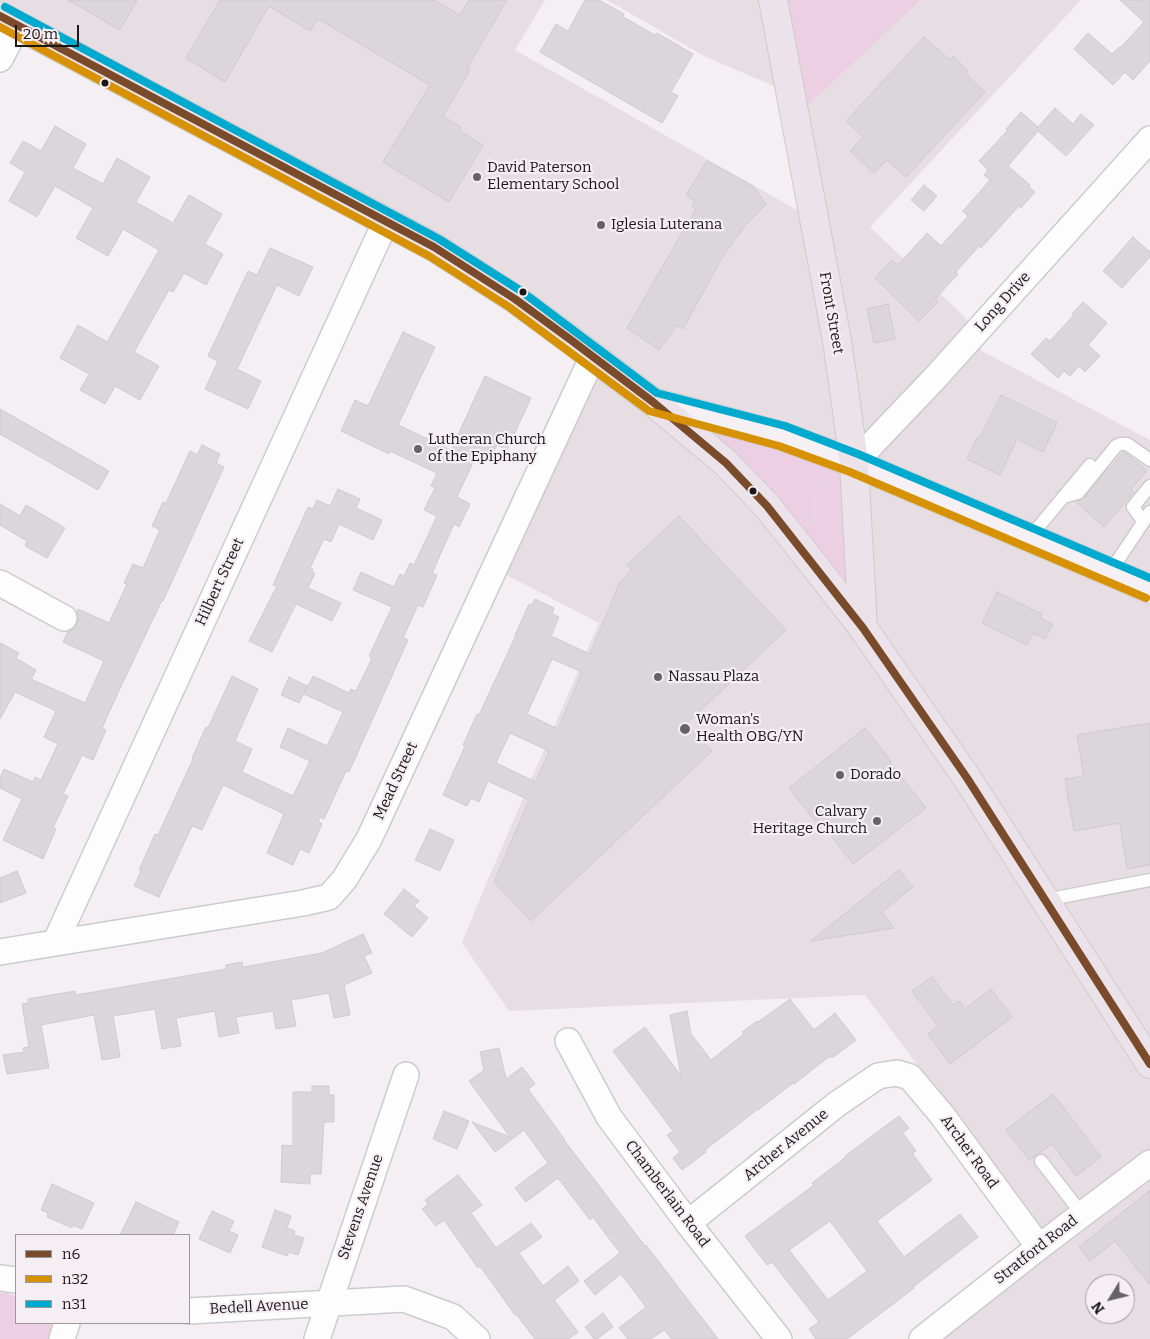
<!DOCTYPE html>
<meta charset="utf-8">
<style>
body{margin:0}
#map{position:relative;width:1150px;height:1339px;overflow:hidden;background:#f4eff2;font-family:Bitter,serif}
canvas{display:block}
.legend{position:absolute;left:15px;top:1234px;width:175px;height:90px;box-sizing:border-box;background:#f5eef2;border:1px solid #9d989b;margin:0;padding:6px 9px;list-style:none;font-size:15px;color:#1a1719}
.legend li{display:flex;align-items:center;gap:10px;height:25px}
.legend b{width:25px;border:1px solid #9d989b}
.north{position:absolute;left:1085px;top:1274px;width:50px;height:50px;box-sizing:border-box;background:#f5eef2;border:1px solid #9d989b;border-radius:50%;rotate:234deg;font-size:14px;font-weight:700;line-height:20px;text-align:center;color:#1a1719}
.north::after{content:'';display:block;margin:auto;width:18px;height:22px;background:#666365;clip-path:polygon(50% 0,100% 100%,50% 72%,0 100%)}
.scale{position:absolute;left:15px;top:25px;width:64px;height:22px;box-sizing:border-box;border:2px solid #1a1719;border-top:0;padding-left:6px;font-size:15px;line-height:18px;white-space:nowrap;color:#1a1719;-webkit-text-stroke:4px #f5eef2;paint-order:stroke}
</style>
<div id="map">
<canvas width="1150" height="1339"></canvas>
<ul class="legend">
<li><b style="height:6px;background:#7a4b2a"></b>n6</li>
<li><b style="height:6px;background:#d69104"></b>n32</li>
<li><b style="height:6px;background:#00a9ce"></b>n31</li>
</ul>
<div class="north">N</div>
<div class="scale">20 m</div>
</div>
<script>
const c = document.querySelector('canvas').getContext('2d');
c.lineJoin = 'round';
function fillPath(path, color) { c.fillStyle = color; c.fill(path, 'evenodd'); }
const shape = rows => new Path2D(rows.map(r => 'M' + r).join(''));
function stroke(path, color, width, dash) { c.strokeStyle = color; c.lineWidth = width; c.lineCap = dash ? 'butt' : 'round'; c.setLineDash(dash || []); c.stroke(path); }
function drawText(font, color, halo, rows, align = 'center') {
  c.font = font + ' Bitter,serif'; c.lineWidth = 4.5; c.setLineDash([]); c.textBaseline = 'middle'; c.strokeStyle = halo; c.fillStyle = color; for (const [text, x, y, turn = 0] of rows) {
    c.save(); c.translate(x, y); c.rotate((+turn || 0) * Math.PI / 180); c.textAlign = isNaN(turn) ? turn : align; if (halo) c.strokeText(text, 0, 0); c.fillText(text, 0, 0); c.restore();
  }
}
const built = shape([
 [0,0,545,0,515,50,811,218,790,93,706,57,607,0,776,0,916,5,921,0,1081,0,870,227,967,319,982,351,1150,440,1150,1339,938,1339,1054,1247,1038,1224,1004,1181,865,995,509,1011,462,943,489,877,599,623,491,567,592,354,21,21,0,60],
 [1095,1284,1125,1284,1125,1314,1095,1314]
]);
const green = shape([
 [776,0,921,0,797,115],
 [705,430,762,443,841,468,847,584,806,537],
 [0,1293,6,1293,16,1296,16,1323,52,1323,53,1327,50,1339,0,1339]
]);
const building = shape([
 [68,0,137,0,120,30,68,0],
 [220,0,434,0,460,15,469,0,507,0,467,68,470,70,443,116,461,127,460,131,483,145,449,202,383,162,430,85,318,19,310,31,269,6,225,82,186,58,220,0],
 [585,0,599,0,624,14,623,17,655,35,657,33,693,54,671,92,678,96,662,123,540,52,556,24,568,31,585,0],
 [1120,0,1150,0,1150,61,1133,80,1125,72,1113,85,1074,49,1088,33,1112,54,1119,47,1120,48,1144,22,1120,0],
 [924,37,950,60,953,56,968,71,966,74,985,92,906,177,887,160,874,173,850,151,863,137,846,121,924,37],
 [1055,108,1073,124,1081,114,1094,125,1066,156,1038,131,1008,166,1030,185,1029,187,1035,192,1021,208,1019,206,981,248,979,246,956,272,958,274,935,299,938,302,919,321,875,278,892,260,898,265,927,233,941,246,968,216,963,211,990,180,984,175,988,170,979,161,1008,130,1006,129,1021,112,1038,127,1055,108],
 [55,126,86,144,73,168,103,184,117,158,150,177,136,202,173,223,189,195,222,214,205,244,223,254,206,285,184,273,173,292,169,290,134,352,159,366,140,400,115,386,105,404,80,390,89,374,60,358,78,325,107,342,159,250,123,229,108,256,76,238,93,208,55,186,37,217,9,201,25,172,10,163,23,141,41,151,55,126],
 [707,161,753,186,766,204,744,227,723,256,683,329,677,325,659,350,627,328,696,209,692,206,695,201,686,195,707,161],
 [924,185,937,196,924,211,911,200,924,185],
 [1133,237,1150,252,1150,257,1122,288,1103,271,1133,237],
 [270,248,313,267,299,296,277,285,237,369,261,381,248,409,205,389,218,361,208,356,248,271,257,275,270,248],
 [1083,302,1107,323,1088,345,1100,356,1085,372,1079,366,1070,376,1064,371,1058,378,1031,354,1046,338,1050,341,1073,316,1072,314,1083,302],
 [888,304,895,339,874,343,867,309,888,304],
 [403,332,435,347,398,425,451,450,485,376,531,398,507,450,497,445,490,460,477,454,457,497,470,504,459,527,454,524,432,573,437,575,423,607,418,605,403,638,408,640,349,772,346,771,324,819,320,817,318,820,322,824,309,853,300,849,293,865,267,853,284,814,223,785,202,830,192,826,159,897,134,886,141,871,139,870,155,834,158,835,193,759,192,758,206,727,208,728,232,676,258,689,235,741,252,749,242,772,293,796,310,761,280,747,288,728,327,746,343,712,304,694,313,676,349,693,351,689,356,691,372,658,369,656,392,607,353,590,361,572,394,587,400,574,404,576,410,563,414,565,437,516,424,510,435,488,431,486,437,473,390,451,389,454,341,431,355,400,368,406,403,332],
 [1001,395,1057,423,1043,452,1017,439,1000,475,967,459,977,438,979,439,1001,395],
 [0,409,109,471,98,490,0,434,0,409],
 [202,445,220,454,216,463,224,467,163,601,162,600,117,695,102,728,106,730,93,760,82,755,63,794,68,796,53,828,56,829,43,859,3,840,22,799,0,788,0,778,4,769,33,782,35,777,41,780,58,744,44,737,56,711,15,692,0,719,0,643,19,653,16,658,36,670,31,679,85,703,104,661,63,642,68,631,72,630,77,624,78,618,77,612,78,609,109,623,127,584,124,583,133,564,143,568,160,530,152,526,163,502,166,503,190,451,197,455,202,445],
 [1124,452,1147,471,1131,489,1134,492,1104,527,1076,502,1084,498,1108,468,1109,469,1124,452],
 [338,489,360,499,356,508,382,520,373,540,339,524,331,542,324,539,310,568,313,569,312,572,315,573,308,588,341,603,332,621,296,604,272,652,249,641,277,586,273,585,308,507,313,509,317,500,330,506,338,489],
 [0,504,20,516,26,505,65,528,47,558,25,546,27,541,0,525,0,504],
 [679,516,786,630,686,724,712,751,531,921,494,882,529,800,488,781,479,802,471,798,467,806,443,795,465,746,463,745,477,714,479,715,516,635,515,635,529,604,532,605,535,599,554,608,552,614,559,617,551,636,590,654,620,582,632,570,627,565,679,516],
 [552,659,582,672,558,729,527,714,552,659],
 [510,733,549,751,536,782,496,763,510,733],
 [997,592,1042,614,1040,618,1053,624,1045,639,1033,633,1027,645,982,623,997,592],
 [289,677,307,686,299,703,281,695,289,677],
 [1150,723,1150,865,1127,869,1120,823,1074,831,1065,779,1084,776,1077,735,1150,723],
 [865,728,891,761,890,763,926,808,853,864,818,819,815,821,789,788,865,728],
 [430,829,454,840,440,871,415,860,430,829],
 [899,870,913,887,882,912,894,928,811,941,899,870],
 [17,871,26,893,0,903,0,878,17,871],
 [404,889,419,901,414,906,428,918,412,937,384,914,404,889],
 [363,934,372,953,364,956,372,973,344,985,350,1015,334,1018,329,993,291,1000,296,1026,276,1029,273,1011,236,1017,239,1033,219,1037,215,1011,176,1018,181,1046,162,1049,155,1009,113,1016,120,1057,102,1060,94,1015,41,1025,49,1068,7,1074,3,1055,24,1052,23,1048,29,1047,22,1004,28,1003,28,999,75,991,76,995,226,969,226,965,242,962,243,967,322,953,363,934],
 [932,977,953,1005,959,1001,965,1009,991,989,1012,1017,950,1064,928,1034,938,1026,912,991,932,977],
 [790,999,814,1030,835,1013,856,1040,832,1058,830,1056,794,1084,793,1083,758,1110,758,1109,705,1150,706,1152,682,1170,673,1158,680,1152,667,1135,673,1131,613,1051,645,1027,681,1076,670,1015,687,1011,691,1034,711,1060,744,1034,742,1032,757,1021,758,1022,790,999],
 [499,1048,506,1079,522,1067,535,1084,528,1089,565,1140,564,1140,645,1246,646,1245,718,1339,672,1339,664,1330,651,1339,628,1339,619,1328,646,1307,621,1274,595,1295,584,1281,620,1253,593,1217,590,1220,558,1178,526,1202,515,1188,548,1163,524,1130,495,1152,472,1122,510,1137,469,1081,484,1070,480,1052,499,1048],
 [312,1086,329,1086,329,1095,334,1095,334,1122,324,1122,321,1174,310,1174,310,1184,281,1182,282,1145,293,1146,293,1092,312,1092,312,1086],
 [1053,1094,1101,1157,1076,1176,1052,1144,1036,1155,1030,1161,1006,1130,1053,1094],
 [444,1111,469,1121,457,1149,433,1139,444,1111],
 [899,1116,909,1128,903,1133,916,1151,912,1153,932,1180,877,1221,904,1257,960,1214,978,1237,913,1287,914,1288,847,1339,816,1339,809,1329,819,1322,772,1262,767,1265,745,1236,814,1185,812,1183,846,1157,845,1156,899,1116],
 [830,1221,867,1271,828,1300,789,1250,830,1221],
 [458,1175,482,1205,471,1213,496,1248,531,1223,542,1237,519,1253,543,1286,568,1266,579,1281,554,1300,578,1332,568,1339,535,1339,516,1314,515,1315,480,1266,478,1268,444,1220,436,1226,422,1209,428,1204,425,1200,458,1175],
 [52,1184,94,1203,82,1229,73,1225,72,1228,47,1217,48,1213,41,1210,52,1184],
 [1150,1190,1150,1285,1115,1241,1090,1261,1079,1247,1150,1190],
 [136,1202,179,1222,173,1235,120,1235,136,1202],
 [275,1210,291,1216,287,1228,295,1231,294,1235,304,1238,298,1255,289,1252,287,1256,262,1247,275,1210],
 [212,1211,234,1221,229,1231,238,1235,230,1253,199,1239,212,1211],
 [603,1313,613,1327,597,1339,594,1339,585,1327,603,1313]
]);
const path = shape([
 [813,524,816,510,815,483,826,480]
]);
const service = shape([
 [1063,497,1078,493,1116,446,1120,444,1127,444,1150,460],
 [1143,521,1133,507,1150,486],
 [1030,537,1090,465],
 [1110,572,1150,512],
 [1045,900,1150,880],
 [1041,1161,1082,1214]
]);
const minor = shape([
 [0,59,18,25],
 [854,463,935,378,1150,139],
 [0,583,64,618],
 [55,943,386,221],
 [0,952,303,903,329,897,344,880,369,839,593,356],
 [568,1041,609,1117,688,1223,779,1339],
 [688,1223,837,1104,878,1076,897,1073,910,1077,942,1115,1039,1247],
 [0,1278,16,1280],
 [189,1311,404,1299,453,1317,477,1339],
 [62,1339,67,1323],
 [317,1339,406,1075],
 [922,1339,1039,1247,1150,1163]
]);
const secondary = shape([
 [653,402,782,436,854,463,1150,589]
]);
const primary = shape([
 [773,0,836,335,843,382,854,463,863,628],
 [0,16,434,247,515,299,571,340,653,402,726,463,767,506,807,556,863,628,967,778,1150,1064]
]);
const bus1 = shape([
 [0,16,434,247,515,299,571,340,653,402,726,463,767,506,863,628,967,778,1150,1064]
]);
const bus2 = shape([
 [0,27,429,256,509,307,649,411,779,446,850,472,1146,598]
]);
const bus3 = shape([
 [5,7,439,239,521,291,657,393,785,426,858,454,1150,578]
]);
const markers = [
 [105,83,4.5,"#1a1719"],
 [477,177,5,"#666365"],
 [601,225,5,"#666365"],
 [523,292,4.5,"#1a1719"],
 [418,449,5,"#666365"],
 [753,491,4.5,"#1a1719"],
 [658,677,5,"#666365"],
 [685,729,6,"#666365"],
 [840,775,5,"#666365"],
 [877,821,5,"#666365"]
];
const poiNames = [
 ["David Paterson",487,168],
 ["Elementary School",487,185],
 ["Iglesia Luterana",611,225],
 ["Lutheran Church",428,440],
 ["of the Epiphany",428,457],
 ["Nassau Plaza",668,677],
 ["Woman’s",696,720],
 ["Health OBG/YN",696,737],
 ["Dorado",850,775],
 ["Calvary",867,812,"right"],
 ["Heritage Church",867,829,"right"]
];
const streetNames = [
 ["Long Drive",1003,302,-48],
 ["Front Street",831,313,80],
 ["Hilbert Street",220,582,-65],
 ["Mead Street",396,781,-65],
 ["Archer Avenue",786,1145,-39],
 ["Archer Road",969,1152,54],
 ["Chamberlain Road",667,1194,53],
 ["Stevens Avenue",361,1207,-71],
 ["Stratford Road",1036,1250,-38],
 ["Bedell Avenue",259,1307,-3]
];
fillPath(built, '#e7dee4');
fillPath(green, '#eccfe2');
fillPath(building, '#dad6d9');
stroke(building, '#cfcbcd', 1);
stroke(service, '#cecbcd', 15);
stroke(minor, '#cecbcd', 28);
stroke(secondary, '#cecbcd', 30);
stroke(primary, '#cdcbcc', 30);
stroke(path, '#dddcdd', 3, [2.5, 4]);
stroke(service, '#fdfdfd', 12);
stroke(minor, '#fdfdfd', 25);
stroke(secondary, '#f4f0f3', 28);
stroke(primary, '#ece2e9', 28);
stroke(bus1, '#7a4b2a', 8);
stroke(bus2, '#d69104', 8);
stroke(bus3, '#00a9ce', 8);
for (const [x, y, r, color] of markers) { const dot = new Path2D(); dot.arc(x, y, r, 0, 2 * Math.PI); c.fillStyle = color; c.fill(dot); stroke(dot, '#f5eef2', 2); }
drawText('15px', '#1a1719', '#f5eef2', poiNames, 'left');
drawText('15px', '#1a1719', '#f5eef2', streetNames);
</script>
